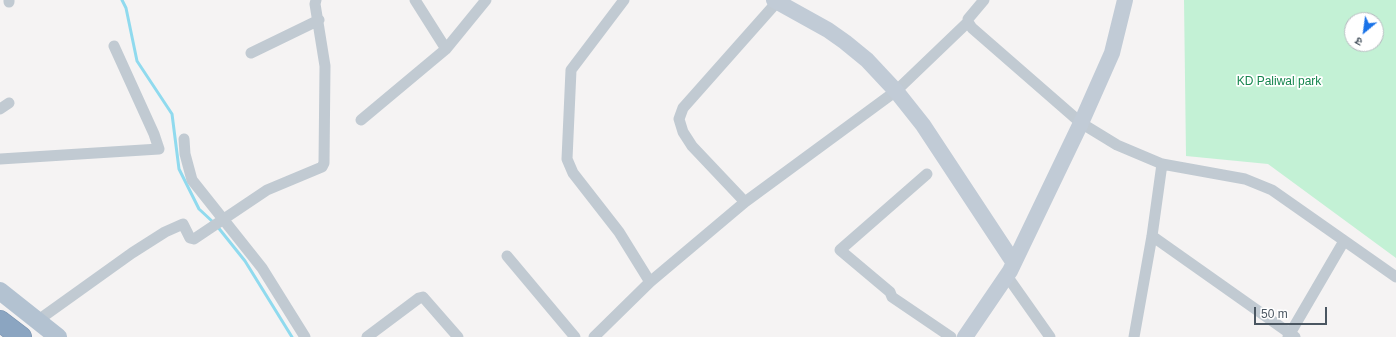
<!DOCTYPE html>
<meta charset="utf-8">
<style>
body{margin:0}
#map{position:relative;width:1396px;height:337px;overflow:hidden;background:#f5f3f3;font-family:Helvetica,"Noto Sans Devanagari",sans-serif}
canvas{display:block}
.north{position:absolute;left:1344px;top:12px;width:40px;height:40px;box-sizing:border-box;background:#fff;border:1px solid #b7bbc0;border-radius:50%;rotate:209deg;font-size:11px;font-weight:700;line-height:16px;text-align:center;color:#4a5661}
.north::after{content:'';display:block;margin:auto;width:14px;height:18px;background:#1a73e8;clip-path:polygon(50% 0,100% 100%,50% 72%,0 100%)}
.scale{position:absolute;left:1254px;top:307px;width:73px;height:18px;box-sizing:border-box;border:2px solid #4a5661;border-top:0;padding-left:5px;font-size:12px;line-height:14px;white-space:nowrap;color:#4a5661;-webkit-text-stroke:3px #fff;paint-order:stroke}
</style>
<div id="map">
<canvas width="1396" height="337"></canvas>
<div class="north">उ</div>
<div class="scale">50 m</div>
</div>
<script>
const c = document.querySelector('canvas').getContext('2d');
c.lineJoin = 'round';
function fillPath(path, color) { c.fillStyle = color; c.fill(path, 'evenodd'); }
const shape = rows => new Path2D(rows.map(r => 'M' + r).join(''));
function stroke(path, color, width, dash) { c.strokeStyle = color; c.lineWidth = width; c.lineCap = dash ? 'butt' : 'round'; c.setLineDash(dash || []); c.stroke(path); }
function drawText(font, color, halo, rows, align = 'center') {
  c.font = font + ' Helvetica,sans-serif'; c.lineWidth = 3.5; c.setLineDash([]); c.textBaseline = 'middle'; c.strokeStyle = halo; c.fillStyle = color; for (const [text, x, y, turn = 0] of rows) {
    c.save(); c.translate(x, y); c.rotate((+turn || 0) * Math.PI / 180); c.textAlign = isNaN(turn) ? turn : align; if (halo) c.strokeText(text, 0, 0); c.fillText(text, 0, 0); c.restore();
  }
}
const green = shape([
 [1184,0,1396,0,1396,258,1268,164,1186,156],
 [1352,20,1376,20,1376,44,1352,44]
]);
const stream = shape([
 [122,0,126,8,137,61,172,114,179,169,199,209,213,222],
 [217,226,245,261,292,337]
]);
const street = shape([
 [415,0,446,49,486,0],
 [624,0,571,70,567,159,573,173,619,232,650,282],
 [984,0,968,19,968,22,972,28,1081,123,1117,145,1162,164,1245,179,1272,190,1396,277],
 [9,2,9,0],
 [251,53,319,20],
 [0,109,9,103],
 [361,120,446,49],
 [184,139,185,154,192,180,262,268,305,337],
 [0,159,159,149,154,134,114,46],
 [927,174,840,250,890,292,892,297,951,337],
 [745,202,692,146,683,132,679,119,683,108,777,2],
 [1152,236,1295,337],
 [507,256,575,337],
 [1007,276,1050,337],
 [37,321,132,253,165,232,183,224,190,238,194,239,267,190,322,167,324,163,325,66,315,4,316,0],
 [367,337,419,298,423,297,458,337],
 [594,337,650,282,745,202,896,91,968,22],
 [1134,337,1152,236,1162,164],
 [1288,337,1344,241]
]);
const secondary = shape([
 [774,0,828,30,845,42,867,60,896,91,923,125,1014,263],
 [965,337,1010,271,1081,123,1112,53,1125,0]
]);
const primary = shape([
 [0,291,58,337]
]);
const highway = shape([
 [0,321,21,337]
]);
const parkNames = [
 ["KD Paliwal park",1279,82]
];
fillPath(green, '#c3f1d5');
stroke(stream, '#90daee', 3);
stroke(highway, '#7690ad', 22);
stroke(street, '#c1cad2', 11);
stroke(secondary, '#c1cbd6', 16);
stroke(primary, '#b3c2d1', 18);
stroke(highway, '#8ba5c1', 21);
drawText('12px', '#17864f', '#fff', parkNames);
</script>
